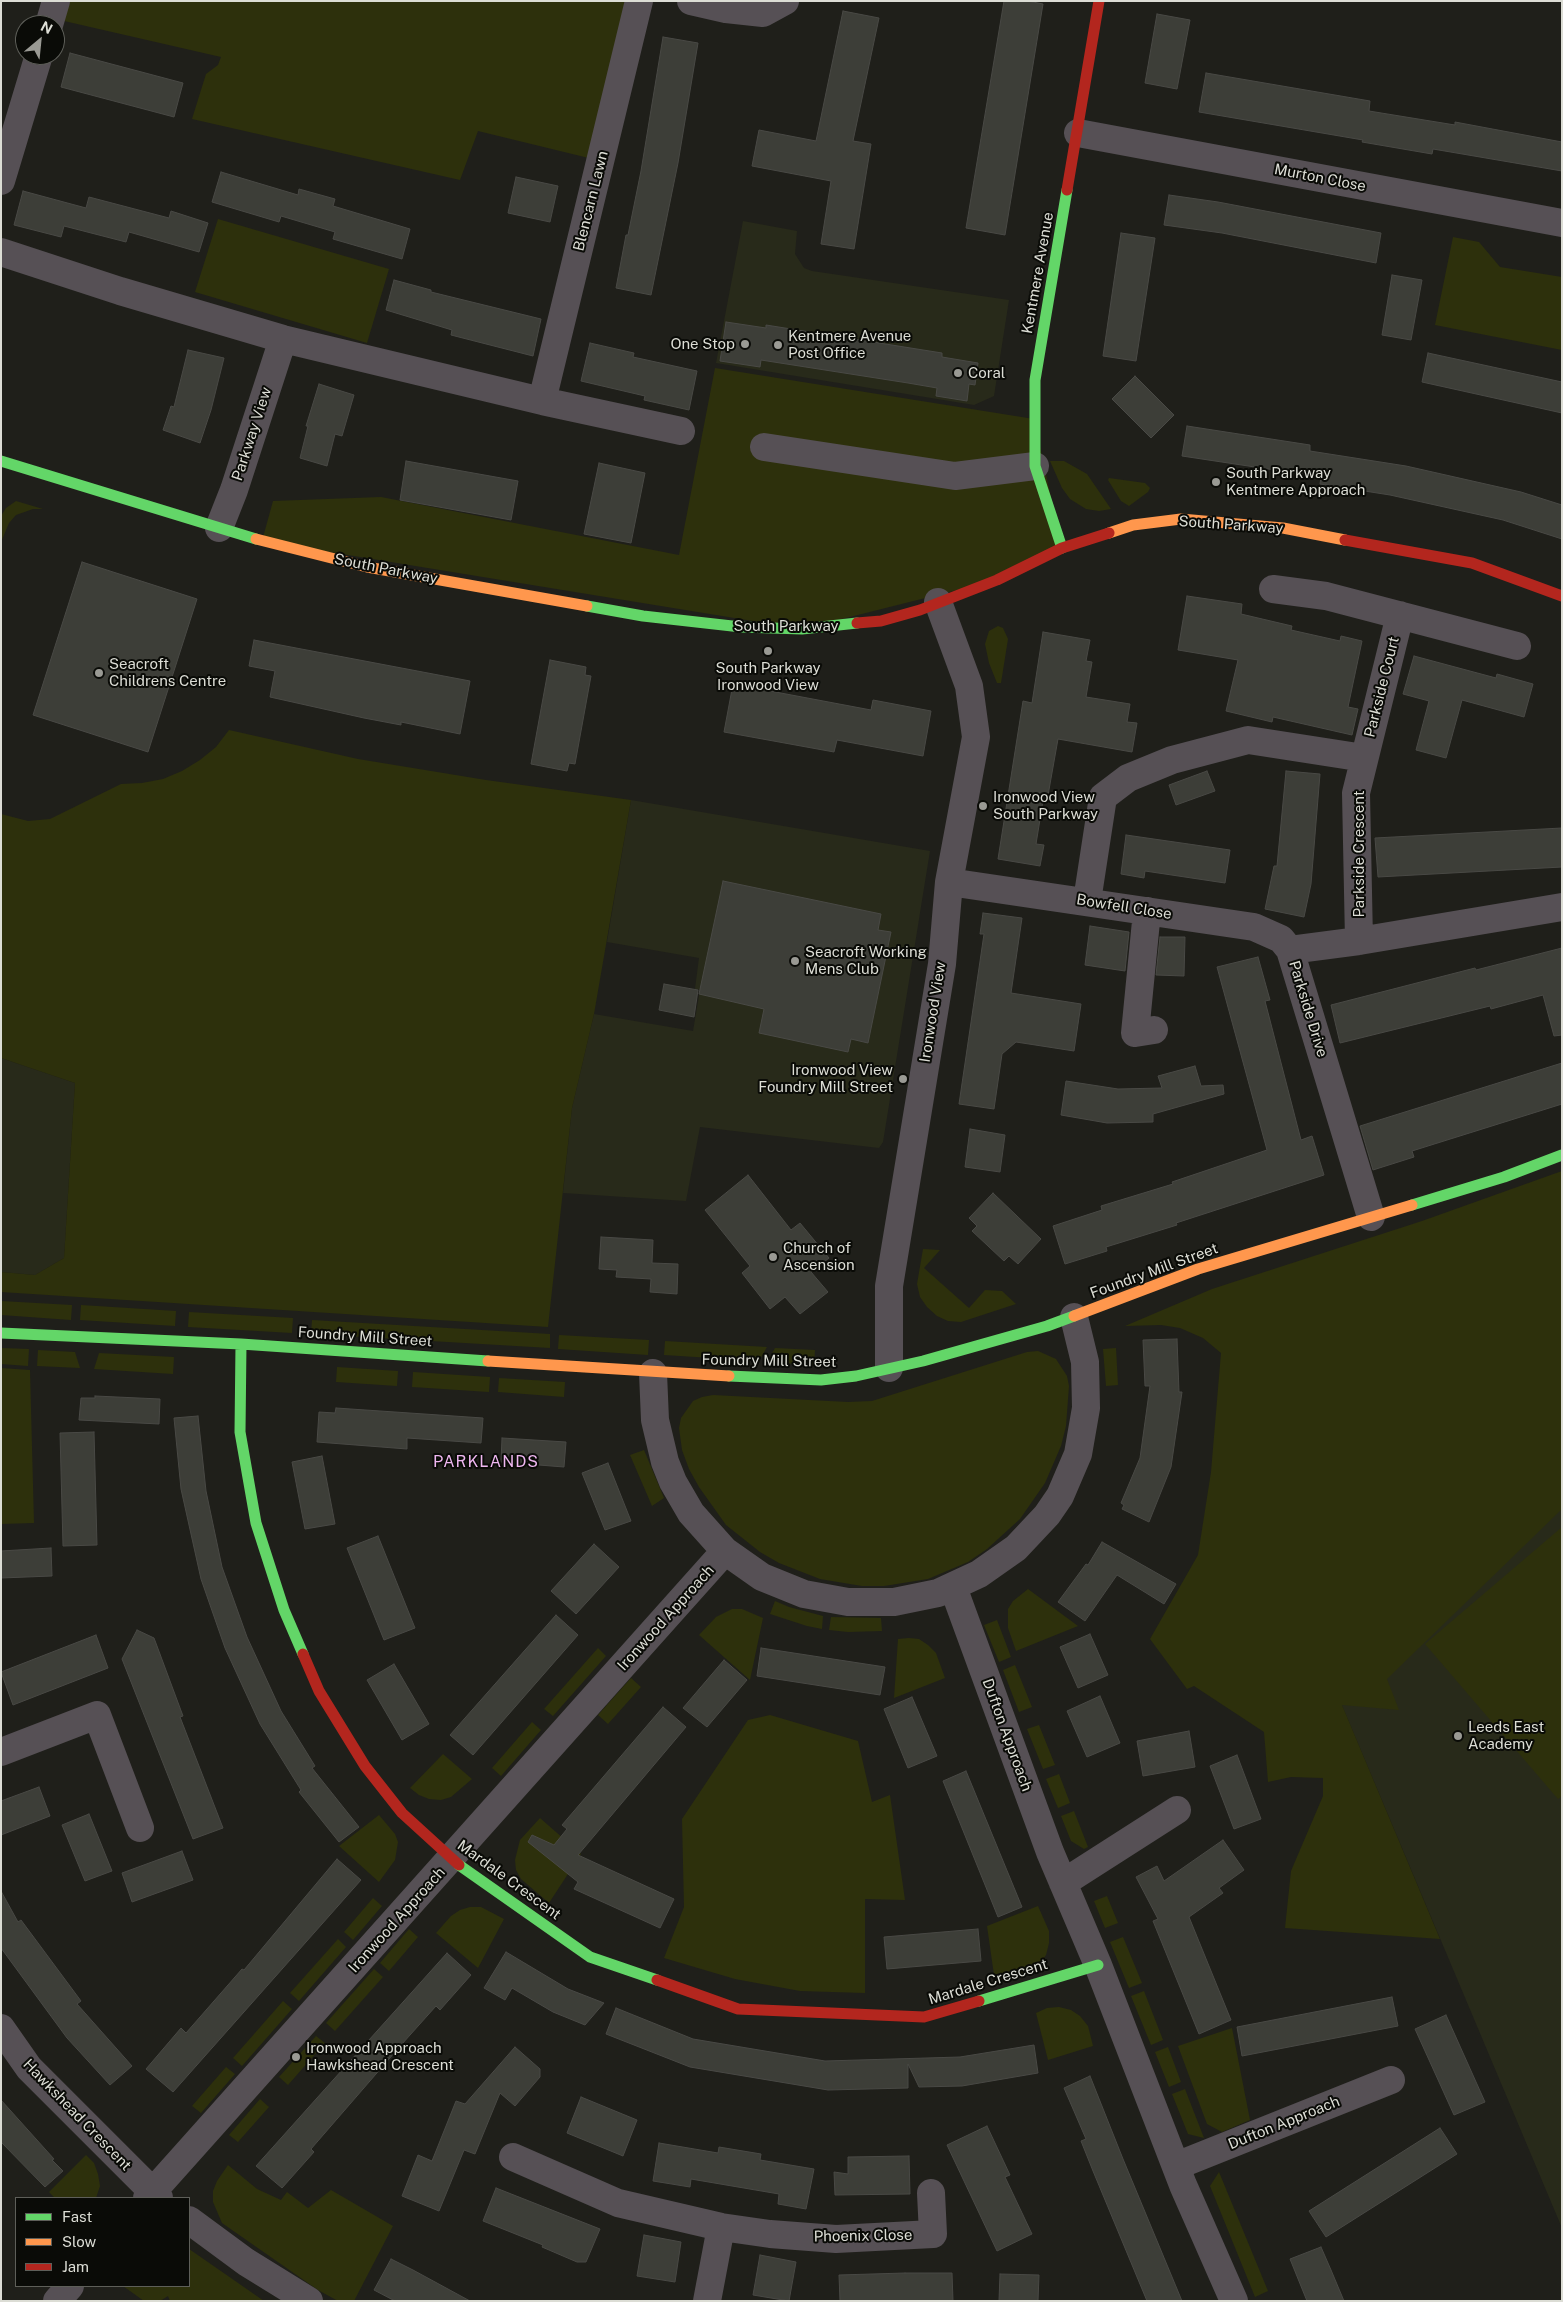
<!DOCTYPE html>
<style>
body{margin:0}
#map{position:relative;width:1563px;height:2302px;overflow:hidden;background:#1f1f1a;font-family:"Public Sans",sans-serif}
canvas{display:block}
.frame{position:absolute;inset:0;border:2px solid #dcddd5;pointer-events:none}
.legend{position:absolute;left:15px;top:2197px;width:175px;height:90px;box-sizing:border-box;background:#0a0b07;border:1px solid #5e5f59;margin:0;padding:6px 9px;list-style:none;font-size:15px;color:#dcddd5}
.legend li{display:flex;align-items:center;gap:10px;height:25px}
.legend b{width:25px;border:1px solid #5e5f59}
.north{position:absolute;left:15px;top:15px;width:50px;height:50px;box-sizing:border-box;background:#0a0b07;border:1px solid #5e5f59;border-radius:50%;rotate:28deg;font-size:14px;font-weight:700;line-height:20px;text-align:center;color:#dcddd5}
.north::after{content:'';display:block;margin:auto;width:18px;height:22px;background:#9a9a94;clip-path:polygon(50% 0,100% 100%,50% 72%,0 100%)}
</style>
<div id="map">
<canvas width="1563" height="2302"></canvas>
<div class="frame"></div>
<ul class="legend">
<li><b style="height:6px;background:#63d668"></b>Fast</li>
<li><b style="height:6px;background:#ff974d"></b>Slow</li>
<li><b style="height:6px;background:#b3261e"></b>Jam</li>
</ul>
<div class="north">N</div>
</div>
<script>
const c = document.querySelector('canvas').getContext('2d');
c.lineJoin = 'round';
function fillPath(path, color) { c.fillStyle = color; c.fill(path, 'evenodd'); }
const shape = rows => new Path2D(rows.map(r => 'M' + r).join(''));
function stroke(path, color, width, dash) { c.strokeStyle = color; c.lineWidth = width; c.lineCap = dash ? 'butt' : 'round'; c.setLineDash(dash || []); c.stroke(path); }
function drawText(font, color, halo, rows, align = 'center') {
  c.font = font + ' "Public Sans",sans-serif'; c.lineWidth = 4; c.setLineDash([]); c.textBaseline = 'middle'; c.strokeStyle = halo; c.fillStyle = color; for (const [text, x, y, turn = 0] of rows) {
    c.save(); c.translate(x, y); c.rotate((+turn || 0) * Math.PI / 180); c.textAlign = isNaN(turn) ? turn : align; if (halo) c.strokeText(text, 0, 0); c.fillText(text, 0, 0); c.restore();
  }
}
const built = shape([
 [743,221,797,231,795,254,804,268,812,271,1009,300,994,396,974,405,716,363],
 [631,800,930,851,883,1142,879,1148,700,1127,686,1201,563,1193,572,1108,594,1014,693,1031,700,990,695,989,699,958,607,942],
 [1,1058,75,1083,64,1258,35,1275,1,1272],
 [1562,1303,1562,2228,1293,1589]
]);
const green = shape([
 [55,1,639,1,601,161,478,131,460,180,192,119,206,74,218,65,221,57,51,18],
 [218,219,389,269,367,343,195,292],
 [1453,237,1479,242,1500,267,1562,277,1562,350,1435,325],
 [715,368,1034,419,1062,548,997,580,802,629,262,541,273,501,381,497,679,555],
 [1050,461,1064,461,1087,474,1111,509,1099,511,1086,509,1070,499,1062,488],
 [1109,478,1145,483,1150,488,1148,492,1129,506,1121,501,1108,480],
 [16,501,43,509,33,509,16,515,9,523,1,542,1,516,6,508],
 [998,626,1003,628,1008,639,1001,683,997,683,989,663,985,644,989,631],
 [229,730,358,759,486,780,631,800,594,1014,572,1108,548,1327,1,1292,1,1272,35,1275,64,1258,75,1083,1,1058,1,814,28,821,50,819,121,784,142,783,163,779,182,771,200,760,216,747],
 [1562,1171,1562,1509,1387,1679,1399,1710,1342,1705,1440,1939,1285,1928,1291,1871,1323,1796,1323,1778,1291,1777,1268,1782,1264,1732,1194,1686,1187,1689,1150,1639,1198,1555,1211,1472,1221,1353,1203,1338,1180,1328,1161,1325,1125,1326,1212,1289,1422,1221],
 [923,1249,940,1250,924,1268,969,1308,985,1290,1002,1291,1016,1304,961,1322,948,1321,937,1316,927,1307,920,1297,917,1284],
 [1,1301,72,1305,71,1320,1,1315],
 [81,1305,176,1311,175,1326,80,1320],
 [189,1312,293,1318,292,1333,188,1327],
 [312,1320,550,1334,550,1348,311,1334],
 [559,1335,649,1340,648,1355,558,1349],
 [665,1341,767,1347,759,1361,664,1355],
 [1,1348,29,1349,28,1366,1,1364],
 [775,1348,815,1350,814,1365,767,1362],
 [1116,1348,1118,1385,1106,1386,1103,1349],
 [38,1350,75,1352,80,1368,37,1366],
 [1038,1351,1056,1359,1067,1376,1069,1386,1066,1426,1061,1446,1045,1483,1020,1519,987,1549,968,1562,928,1579,884,1586,862,1586,820,1579,779,1563,760,1552,726,1525,699,1487,689,1469,682,1450,679,1428,681,1418,693,1401,702,1397,713,1395,848,1402,872,1401,1027,1352],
 [99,1353,174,1357,173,1374,94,1369],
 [337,1367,398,1371,397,1386,336,1382],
 [1,1368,30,1370,34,1523,1,1524],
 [413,1372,490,1377,489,1392,412,1387],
 [499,1378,565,1382,564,1397,498,1392],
 [644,1450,664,1498,652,1506,630,1455],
 [1562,1527,1562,1796,1558,1799,1425,1644],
 [1028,1589,1078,1626,1016,1651,1008,1628,1008,1609,1013,1601],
 [775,1601,789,1607,823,1616,822,1629,807,1626,770,1614],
 [732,1609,742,1609,763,1618,750,1680,699,1635,716,1617],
 [831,1617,881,1618,882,1631,848,1632,829,1630],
 [997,1620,1011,1657,999,1662,984,1625],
 [909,1638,919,1639,928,1645,936,1653,945,1678,894,1698,898,1639],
 [598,1648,606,1656,553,1716,544,1709],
 [1015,1665,1032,1707,1019,1712,1003,1670],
 [631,1678,641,1687,608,1724,598,1715],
 [770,1715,858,1741,872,1802,890,1795,905,1900,865,1899,865,1993,800,1991,735,1979,664,1958,684,1907,682,1819,748,1720],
 [532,1722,541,1730,501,1776,492,1768],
 [1039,1725,1055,1765,1043,1769,1027,1729],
 [443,1754,472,1779,451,1797,441,1800,429,1799,419,1795,410,1788],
 [1059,1774,1070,1803,1058,1808,1046,1779],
 [1074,1811,1088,1847,1084,1849,1071,1841,1061,1816],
 [379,1815,395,1834,398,1842,395,1860,379,1882,339,1846],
 [540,1818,581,1854,549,1903,521,1879,516,1870,515,1860,520,1840],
 [1107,1896,1118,1923,1105,1928,1094,1901],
 [373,1898,382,1906,353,1940,344,1932],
 [1038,1906,1049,1931,1049,1943,1046,1955,1039,1965,1030,1973,995,1982,987,1926],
 [470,1907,481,1907,504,1919,478,1968,436,1933,451,1916,460,1910],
 [409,1929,418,1937,389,1971,380,1963],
 [1123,1937,1142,1983,1129,1988,1110,1942],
 [338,1939,346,1947,299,2001,290,1993],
 [374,1969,383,1977,335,2031,326,2023],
 [1144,1991,1163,2040,1151,2045,1131,1996],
 [283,2001,292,2009,242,2066,233,2058],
 [1059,2007,1071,2010,1080,2016,1088,2026,1093,2046,1048,2060,1036,2013,1047,2008],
 [1232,2028,1250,2120,1222,2132,1207,2124,1178,2046],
 [316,2036,325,2043,288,2085,279,2077],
 [1168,2047,1181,2082,1169,2087,1155,2052],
 [226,2067,235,2074,201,2113,192,2106],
 [1185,2089,1204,2138,1188,2134,1172,2094],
 [260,2099,269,2107,238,2142,229,2135],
 [86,2155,94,2163,98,2174,100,2186,96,2198,55,2198,49,2192],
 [228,2165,257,2189,281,2200,287,2192,308,2208,331,2190,393,2226,354,2301,338,2301,318,2290,222,2223,213,2202,213,2191,217,2181],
 [1219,2172,1268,2291,1255,2297,1210,2186],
 [189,2249,192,2251,264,2301,170,2301,168,2296,160,2301,144,2301,123,2286,189,2286]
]);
const building = shape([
 [1004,1,1028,1,1043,4,1005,235,966,228,1004,1],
 [843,11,879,18,853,141,871,144,854,249,821,244,831,181,752,166,759,130,816,141,843,11],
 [1157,14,1190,20,1177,89,1145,83,1157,14],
 [663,37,698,43,678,163,651,295,616,288,626,235,628,235,641,171,663,37],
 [70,53,183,83,174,117,61,87,70,53],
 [1206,73,1370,101,1369,111,1455,125,1455,122,1562,142,1562,171,1433,149,1432,154,1362,142,1363,140,1199,112,1206,73],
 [221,172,298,195,299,189,335,199,333,206,410,229,402,259,333,239,335,232,281,216,279,222,212,202,221,172],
 [516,177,558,186,550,222,508,213,516,177],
 [23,191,86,208,89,197,169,218,171,211,208,223,199,252,129,232,126,242,64,226,61,237,14,225,23,191],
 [1169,195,1218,202,1381,233,1376,263,1222,233,1164,225,1169,195],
 [1121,233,1155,238,1136,361,1103,356,1121,233],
 [1392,275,1422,280,1411,340,1382,335,1392,275],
 [394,280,431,290,431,292,541,319,533,356,451,335,452,330,386,310,394,280],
 [726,322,766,328,766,325,942,353,942,357,978,363,975,385,969,384,967,401,936,396,937,388,908,383,761,360,760,367,720,361,726,322],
 [590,343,634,353,633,357,697,371,689,410,644,400,645,396,581,381,590,343],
 [188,350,224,358,211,410,200,443,163,430,171,406,174,407,188,350],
 [1428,353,1562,382,1562,413,1422,382,1428,353],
 [1135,376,1174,415,1151,438,1112,399,1135,376],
 [319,384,354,395,342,436,335,434,327,466,300,458,308,426,306,426,319,384],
 [1187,426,1310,445,1310,451,1406,466,1521,492,1562,505,1562,539,1503,520,1390,495,1320,484,1321,477,1182,456,1187,426],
 [406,461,518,481,511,520,400,500,406,461],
 [599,463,645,473,631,543,584,534,599,463],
 [82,562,197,599,148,752,33,715,82,562],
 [1187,596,1242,604,1241,614,1292,626,1291,630,1340,641,1341,636,1362,641,1348,707,1358,709,1352,735,1273,717,1272,722,1226,711,1238,660,1178,650,1187,596],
 [1043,632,1090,640,1086,661,1092,662,1086,697,1130,704,1127,722,1137,723,1132,752,1058,739,1047,801,1043,801,1036,844,1044,845,1040,866,998,859,1023,701,1032,703,1043,632],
 [254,640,470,681,460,734,401,722,401,725,364,718,270,697,275,671,249,666,254,640],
 [1414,656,1496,678,1497,674,1533,684,1524,717,1462,700,1446,758,1416,750,1429,701,1403,694,1414,656],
 [550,660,586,667,585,675,591,676,575,764,569,763,567,771,531,764,550,660],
 [733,684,871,710,873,700,931,711,923,756,837,740,834,752,724,732,733,684],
 [1207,771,1215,791,1176,805,1169,785,1207,771],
 [1286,771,1320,774,1311,884,1304,917,1265,909,1274,866,1277,866,1286,771],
 [1562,828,1562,867,1378,877,1375,838,1562,828],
 [1126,835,1230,850,1225,883,1145,871,1144,878,1121,874,1126,835],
 [723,881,881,914,878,930,891,932,868,1043,851,1039,848,1052,759,1033,764,1009,699,994,723,881],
 [983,913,1022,918,1011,993,1081,1004,1074,1051,1016,1042,1002,1054,994,1109,959,1104,984,934,980,934,983,913],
 [1090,926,1129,932,1125,971,1085,965,1090,926],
 [1160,937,1185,937,1184,976,1156,975,1160,937],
 [1562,948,1562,1035,1554,1036,1543,995,1491,1009,1490,1006,1340,1043,1331,1005,1475,968,1476,970,1562,948],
 [1258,957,1270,1000,1265,1001,1301,1140,1312,1136,1324,1175,1176,1223,1177,1225,1106,1247,1107,1251,1065,1264,1053,1226,1102,1210,1101,1206,1173,1184,1172,1182,1267,1150,1217,967,1258,957],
 [664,984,698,990,694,1017,659,1010,664,984],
 [1562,1063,1562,1104,1412,1151,1414,1157,1373,1170,1360,1126,1562,1063],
 [1195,1066,1201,1086,1223,1085,1224,1094,1153,1114,1153,1122,1107,1123,1061,1115,1066,1081,1118,1089,1162,1088,1158,1076,1195,1066],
 [970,1129,1005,1135,1000,1172,965,1167,970,1129],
 [748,1175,791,1230,800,1223,829,1258,811,1272,828,1292,800,1314,785,1297,770,1309,742,1273,750,1266,705,1210,748,1175],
 [993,1193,1041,1239,1018,1264,1009,1256,1004,1261,972,1231,977,1226,969,1218,993,1193],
 [601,1237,653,1240,652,1263,678,1264,677,1294,650,1292,651,1279,616,1277,617,1270,599,1269,601,1237],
 [1177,1339,1179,1392,1182,1392,1171,1467,1149,1522,1122,1509,1124,1505,1121,1503,1140,1458,1150,1386,1145,1386,1143,1340,1177,1339],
 [95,1396,160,1399,159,1424,79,1420,81,1398,95,1398,95,1396],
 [336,1408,483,1418,481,1443,407,1438,407,1449,317,1442,319,1412,335,1413,336,1408],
 [198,1416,206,1491,222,1567,247,1637,281,1711,315,1766,312,1768,359,1827,339,1842,299,1792,301,1790,260,1724,225,1648,201,1579,181,1489,174,1418,198,1416],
 [94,1432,97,1545,63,1546,60,1433,94,1432],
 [502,1438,566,1442,564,1467,501,1462,502,1438],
 [322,1456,335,1524,305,1529,292,1462,322,1456],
 [608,1463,631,1521,605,1530,582,1473,608,1463],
 [378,1536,415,1628,384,1640,347,1548,378,1536],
 [1102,1542,1176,1584,1164,1604,1117,1575,1085,1621,1058,1602,1086,1564,1088,1565,1102,1542],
 [594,1544,619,1567,576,1614,551,1591,594,1544],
 [51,1548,52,1576,1,1578,1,1551,51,1548],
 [556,1615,578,1635,473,1755,450,1735,556,1615],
 [137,1630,154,1638,183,1716,180,1717,223,1828,193,1839,122,1659,137,1630],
 [1090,1634,1108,1675,1078,1688,1060,1647,1090,1634],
 [96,1635,108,1668,13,1705,1,1672,96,1635],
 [761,1648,885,1667,880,1695,757,1676,761,1648],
 [724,1660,747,1680,707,1727,683,1708,724,1660],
 [394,1664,429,1724,402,1740,367,1680,394,1664],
 [1100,1696,1120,1743,1087,1757,1067,1711,1100,1696],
 [912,1697,937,1756,908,1768,884,1709,912,1697],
 [663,1707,686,1727,578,1855,674,1899,660,1928,574,1889,578,1882,528,1842,532,1835,554,1845,567,1829,562,1825,663,1707],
 [1189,1731,1195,1767,1143,1776,1137,1741,1189,1731],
 [1237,1755,1261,1819,1234,1829,1210,1766,1237,1755],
 [966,1771,1022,1907,998,1917,943,1781,966,1771],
 [39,1787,50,1816,1,1835,1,1801,39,1787],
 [89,1814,112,1871,85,1881,62,1825,89,1814],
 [1223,1840,1244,1870,1219,1888,1223,1893,1189,1917,1231,2020,1199,2034,1153,1921,1158,1919,1136,1877,1157,1866,1164,1881,1223,1840],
 [182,1851,193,1880,132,1902,122,1873,182,1851],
 [337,1859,361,1880,173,2092,146,2069,181,2028,186,2033,242,1969,244,1970,337,1859],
 [1,1891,18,1922,21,1920,81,2001,77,2004,132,2066,110,2085,67,2038,1,1948,1,1891],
 [978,1929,981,1961,887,1969,884,1937,978,1929],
 [506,1952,568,1989,604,2003,585,2025,553,2012,512,1988,505,2000,484,1988,506,1952],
 [447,1953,471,1975,440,2010,436,2006,402,2044,311,2149,314,2152,282,2188,256,2166,447,1953],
 [1392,1997,1398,2026,1242,2056,1237,2027,1392,1997],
 [616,2008,693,2039,825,2061,960,2057,1034,2045,1038,2073,962,2086,919,2087,908,2064,908,2088,828,2090,690,2067,606,2034,616,2008],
 [1446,2015,1485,2102,1454,2115,1415,2029,1446,2015],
 [515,2047,540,2069,540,2077,515,2106,500,2093,475,2154,464,2150,439,2211,402,2196,418,2155,432,2161,456,2101,465,2104,515,2047],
 [1090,2076,1123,2159,1182,2301,1147,2301,1093,2171,1081,2141,1086,2139,1064,2088,1090,2076],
 [581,2097,637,2120,623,2156,567,2133,581,2097],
 [1,2100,54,2159,52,2160,63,2171,45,2187,1,2142,1,2100],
 [987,2126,1010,2175,1005,2177,1032,2234,997,2251,947,2145,987,2126],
 [1440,2128,1457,2154,1326,2237,1309,2211,1440,2128],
 [659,2143,718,2153,719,2147,761,2154,760,2160,814,2169,806,2209,778,2204,779,2194,691,2179,690,2187,653,2181,659,2143],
 [909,2156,910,2194,835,2195,834,2172,848,2174,848,2157,909,2156],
 [496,2188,600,2229,586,2262,577,2262,542,2247,543,2245,483,2221,496,2188],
 [644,2235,681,2242,675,2282,637,2276,644,2235],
 [1321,2247,1331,2270,1344,2301,1307,2301,1290,2259,1321,2247],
 [760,2255,796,2262,789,2301,753,2295,760,2255],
 [391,2259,413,2270,470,2301,395,2301,374,2290,391,2259],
 [905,2273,952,2273,953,2301,840,2301,839,2275,905,2273],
 [1000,2274,1039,2275,1038,2301,999,2301,1000,2274]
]);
const street = shape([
 [691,1,726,9,763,13,785,1],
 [49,25,56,1],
 [1078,133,1562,223],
 [1,181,39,55],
 [1,252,120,291,283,339,542,401,681,431],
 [542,401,639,1],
 [764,447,955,476,1035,466],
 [219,528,234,490,283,339],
 [1273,589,1326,596,1517,646],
 [949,882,1254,927,1281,939,1290,950],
 [1087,901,1103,797,1128,778,1172,760,1248,740,1364,758],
 [1147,911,1135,1033,1154,1030],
 [1359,941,1356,793,1400,615],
 [1371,1217,1290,950,1359,941,1562,907],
 [889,1368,889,1286,942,964,949,882,976,737,969,686,938,602],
 [653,1373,655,1420,665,1462,673,1482,691,1513,725,1551,762,1577,804,1594,848,1602,894,1602,938,1593,979,1574,1016,1548,1047,1515,1060,1496,1078,1454,1086,1408,1085,1362,1074,1317],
 [953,1587,1050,1852,1098,1965,1183,2185,1234,2301],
 [1,1752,97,1715,140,1828],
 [1063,1883,1177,1810],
 [1,2028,29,2068,159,2198],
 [513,2157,618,2203,721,2227,770,2234,836,2239,933,2234,931,2193],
 [1176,2166,1391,2080],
 [147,2198,725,1551],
 [189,2220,246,2262,309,2301],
 [57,2301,70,2286],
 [707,2301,721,2227]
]);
const fast = shape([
 [1,461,256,539],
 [1062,548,1035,466,1035,380,1067,190],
 [587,606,643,616,741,627,802,629,857,623],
 [1412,1205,1504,1177,1562,1155],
 [1,1333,241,1344,488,1361],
 [241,1344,240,1432,256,1523,284,1610,303,1654],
 [729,1376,821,1380,856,1376,923,1361,1047,1326,1074,1316],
 [459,1865,590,1957,657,1980],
 [979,2001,1098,1965]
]);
const slow = shape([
 [1109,533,1133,525,1181,519,1283,528,1345,540],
 [256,539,367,567,587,606],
 [1074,1316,1198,1269,1412,1205],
 [488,1361,729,1376]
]);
const jam = shape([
 [1067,190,1099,1],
 [1345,540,1472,563,1562,596],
 [857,623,881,621,920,610,997,580,1062,548,1109,533],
 [303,1654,319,1691,365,1766,402,1813,459,1865],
 [657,1980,738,2009,924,2017,979,2001]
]);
const markers = [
 [745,344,5,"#9a9a94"],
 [778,345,5,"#9a9a94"],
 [958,373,5,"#9a9a94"],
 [1216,482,5,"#9a9a94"],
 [768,651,5,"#9a9a94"],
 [99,673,5,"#9a9a94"],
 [983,806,5,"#9a9a94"],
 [795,961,5,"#9a9a94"],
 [903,1079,5,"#9a9a94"],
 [773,1257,5,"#9a9a94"],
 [1458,1736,5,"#9a9a94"],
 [296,2057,5,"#9a9a94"]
];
const streetNames = [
 ["Murton Close",1320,178,11],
 ["Blencarn Lawn",591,201,-76],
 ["Kentmere Avenue",1038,273,-80],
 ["Parkway View",252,434,-72],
 ["South Parkway",1231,525,4],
 ["South Parkway",386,569,11],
 ["South Parkway",786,626],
 ["Parkside Court",1382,687,-76],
 ["Parkside Crescent",1359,854,-90],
 ["Bowfell Close",1124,907,9],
 ["Parkside Drive",1308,1009,73],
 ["Ironwood View",933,1012,-81],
 ["Foundry Mill Street",1154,1271,-20],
 ["Foundry Mill Street",365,1337,4],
 ["Foundry Mill Street",769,1361,1],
 ["Ironwood Approach",666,1618,-48],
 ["Dufton Approach",1007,1735,70],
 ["Mardale Crescent",509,1880,36],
 ["Ironwood Approach",397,1920,-48],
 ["Mardale Crescent",988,1982,-17],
 ["Hawkshead Crescent",77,2115,46],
 ["Dufton Approach",1284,2123,-22],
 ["Phoenix Close",863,2236,-1]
];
const poiNames = [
 ["Kentmere Avenue",788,336],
 ["Post Office",788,353],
 ["One Stop",735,344,"right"],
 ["Coral",968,373],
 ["South Parkway",1226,473],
 ["Kentmere Approach",1226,490],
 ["Seacroft",109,664],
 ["Childrens Centre",109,681],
 ["South Parkway",768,668,"center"],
 ["Ironwood View",768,685,"center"],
 ["Ironwood View",993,797],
 ["South Parkway",993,814],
 ["Seacroft Working",805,952],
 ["Mens Club",805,969],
 ["Ironwood View",893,1070,"right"],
 ["Foundry Mill Street",893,1087,"right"],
 ["Church of",783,1248],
 ["Ascension",783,1265],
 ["Leeds East",1468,1727],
 ["Academy",1468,1744],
 ["Ironwood Approach",306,2048],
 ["Hawkshead Crescent",306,2065]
];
const neighbourhoodNames = [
 ["PARKLANDS",486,1462]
];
fillPath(built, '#282a1a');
fillPath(green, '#2d300c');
fillPath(building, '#3d3e38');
stroke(building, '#494945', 1);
stroke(street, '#565055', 28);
stroke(fast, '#63d668', 11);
stroke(slow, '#ff974d', 11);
stroke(jam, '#b3261e', 11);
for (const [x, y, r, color] of markers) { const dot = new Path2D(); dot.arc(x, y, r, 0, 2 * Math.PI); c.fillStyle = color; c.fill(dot); stroke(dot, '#0a0b07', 2); }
drawText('15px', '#dcddd5', '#0a0b07', streetNames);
drawText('15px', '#dcddd5', '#0a0b07', poiNames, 'left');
c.letterSpacing = '1px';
drawText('16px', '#efb7f1', '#0a0b07', neighbourhoodNames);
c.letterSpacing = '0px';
</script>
